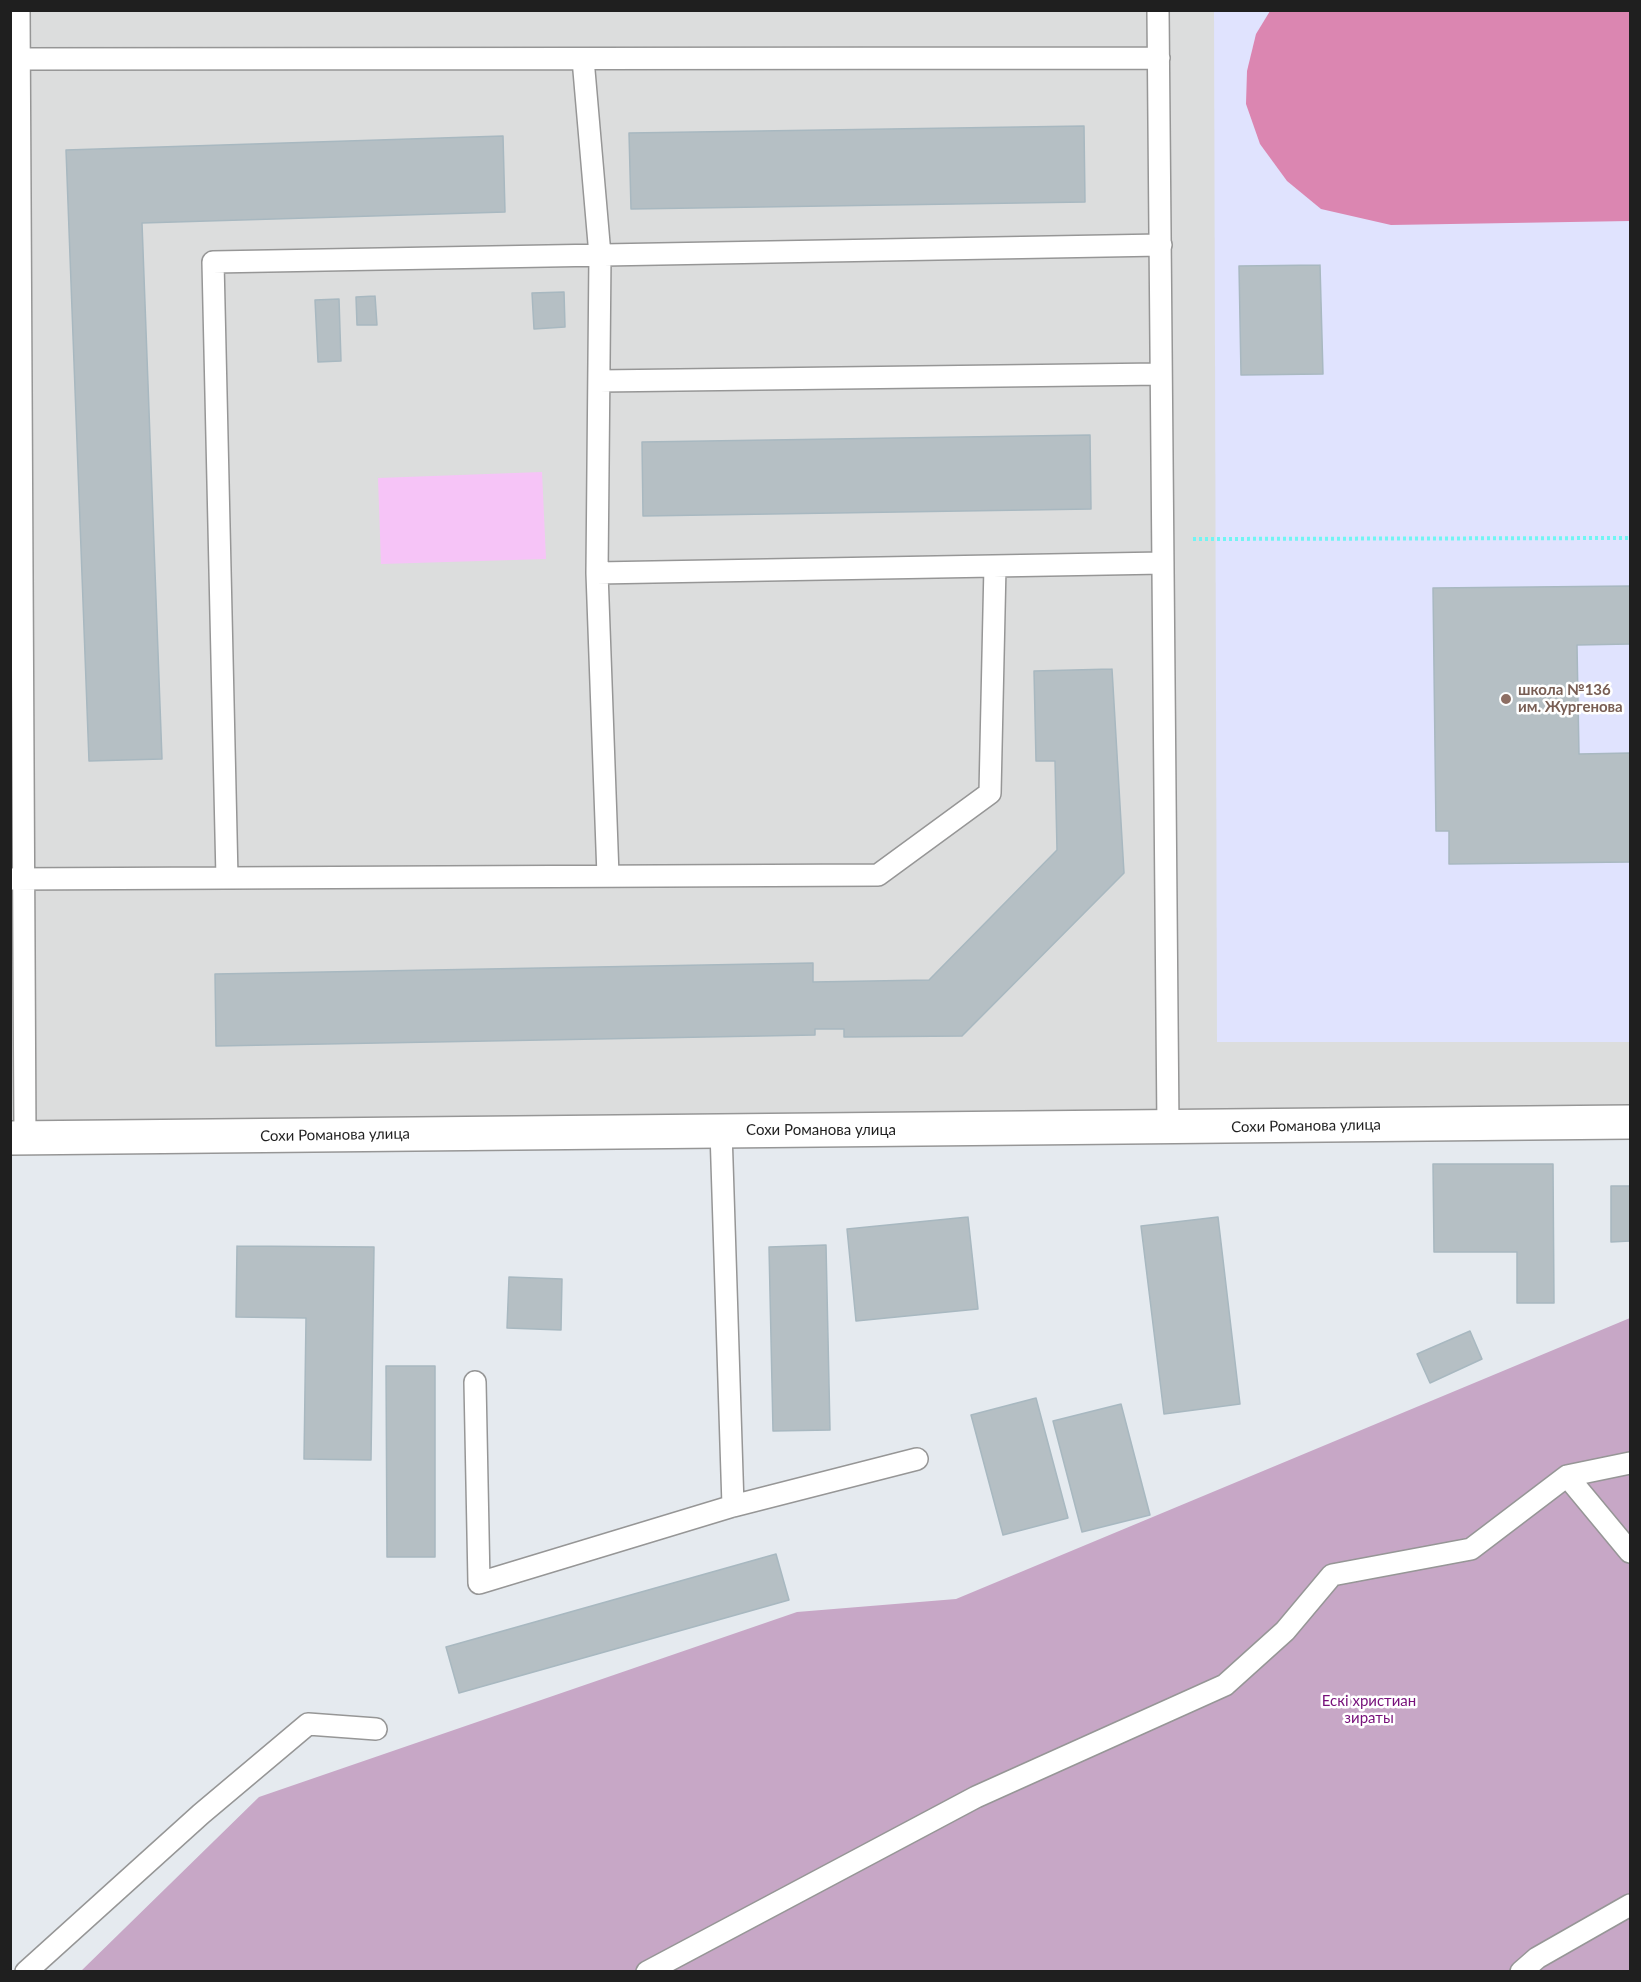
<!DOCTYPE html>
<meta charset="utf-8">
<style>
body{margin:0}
#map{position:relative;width:1641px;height:1982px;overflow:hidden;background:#e5eaef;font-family:Lato,sans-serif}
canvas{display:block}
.frame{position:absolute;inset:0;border:12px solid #1f1f1f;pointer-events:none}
</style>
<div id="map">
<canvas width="1641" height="1982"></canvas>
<div class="frame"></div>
</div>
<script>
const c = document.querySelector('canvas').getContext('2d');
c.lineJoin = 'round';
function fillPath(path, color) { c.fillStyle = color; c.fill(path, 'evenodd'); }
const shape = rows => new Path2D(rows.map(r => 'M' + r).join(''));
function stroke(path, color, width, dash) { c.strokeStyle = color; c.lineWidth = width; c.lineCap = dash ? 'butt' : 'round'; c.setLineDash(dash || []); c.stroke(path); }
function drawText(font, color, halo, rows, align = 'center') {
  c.font = font + ' Lato,sans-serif'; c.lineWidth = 5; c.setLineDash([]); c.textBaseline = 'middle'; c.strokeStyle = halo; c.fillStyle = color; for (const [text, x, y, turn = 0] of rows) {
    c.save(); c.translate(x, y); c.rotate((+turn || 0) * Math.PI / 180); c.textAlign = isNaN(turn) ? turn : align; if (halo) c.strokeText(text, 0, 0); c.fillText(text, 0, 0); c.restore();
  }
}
const residential = shape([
 [11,11,1630,11,1630,1122,11,1137]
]);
const education = shape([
 [1214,11,1630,11,1630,1042,1217,1042]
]);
const cemetery = shape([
 [1630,1318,1630,1971,80,1972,259,1797,797,1612,956,1599]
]);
const park = shape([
 [542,472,546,559,381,564,378,478]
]);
const pitch = shape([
 [1270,11,1630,11,1630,221,1391,225,1321,209,1287,181,1260,144,1246,104,1247,71,1256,34]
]);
const building = shape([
 [1084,126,1085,202,631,209,629,133,1084,126],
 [503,136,505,212,142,223,162,759,89,761,66,150,503,136],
 [1320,265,1323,374,1241,375,1239,266,1320,265],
 [564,292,565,327,534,329,532,293,564,292],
 [375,296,377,325,357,325,356,297,375,296],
 [339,299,341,361,318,362,315,300,339,299],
 [1090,435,1091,509,643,516,642,442,1090,435],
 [1630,586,1630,644,1577,645,1579,754,1630,753,1630,862,1449,864,1449,831,1436,831,1433,588,1630,586],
 [1112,669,1124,873,962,1036,844,1037,844,1029,815,1029,815,1035,216,1046,215,974,813,963,813,982,929,980,1057,850,1055,761,1036,761,1034,671,1112,669],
 [1433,1164,1553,1164,1554,1303,1517,1303,1517,1252,1434,1252,1433,1164],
 [1611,1186,1630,1186,1630,1241,1611,1242,1611,1186],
 [968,1217,978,1309,856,1321,847,1229,968,1217],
 [1218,1217,1240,1404,1164,1414,1141,1226,1218,1217],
 [826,1245,830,1430,773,1431,769,1247,826,1245],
 [237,1246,374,1247,371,1460,304,1459,306,1318,236,1317,237,1246],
 [509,1277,562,1279,561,1330,507,1328,509,1277],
 [1470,1331,1482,1359,1430,1383,1417,1354,1470,1331],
 [386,1366,435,1366,435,1557,387,1557,386,1366],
 [1036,1398,1068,1518,1003,1535,971,1415,1036,1398],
 [1121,1404,1150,1515,1082,1532,1053,1421,1121,1404],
 [776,1554,789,1600,459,1693,446,1647,776,1554]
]);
const path = shape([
 [1193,539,1630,538]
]);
const lane = shape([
 [19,10,25,1138],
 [1158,10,1168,1128],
 [10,59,1159,58],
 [583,59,600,255,597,573,608,876],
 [599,381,1161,374],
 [597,573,1163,563],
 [227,878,213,262,1161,245],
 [10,879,878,875,990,793,995,566],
 [721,1131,733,1506],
 [475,1382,479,1583,733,1506,917,1459],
 [1567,1476,1630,1552],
 [26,1972,201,1814,308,1724,376,1729],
 [647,1972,976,1797,1225,1685,1285,1631,1332,1575,1471,1549,1567,1476,1630,1463],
 [1521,1972,1537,1958,1630,1905]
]);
const street = shape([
 [10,1138,1630,1122]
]);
const markers = [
 [1506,699,6,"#8d6e63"]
];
const educationNames = [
 ["школа №136",1518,690],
 ["им. Жургенова",1518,707]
];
const streetNames = [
 ["Сохи Романова улица",1306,1126,-1],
 ["Сохи Романова улица",821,1130],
 ["Сохи Романова улица",335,1135,-1]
];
const parkNames = [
 ["Ескі христиан",1369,1701],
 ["зираты",1369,1718]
];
fillPath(residential, '#dcdddd');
fillPath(education, '#e0e3fe');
fillPath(cemetery, '#c7a7c6');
fillPath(park, '#f6c4f7');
fillPath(pitch, '#db86b1');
fillPath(building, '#b5bfc4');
stroke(building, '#a8b8c0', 1.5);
stroke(lane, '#969696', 24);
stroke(street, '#969696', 36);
stroke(path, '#71f5f3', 4, [3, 3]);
stroke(lane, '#fff', 21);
stroke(street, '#fff', 33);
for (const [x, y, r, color] of markers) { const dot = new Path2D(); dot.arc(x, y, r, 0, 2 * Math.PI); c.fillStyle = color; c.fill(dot); stroke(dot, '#fff', 2); }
drawText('bold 15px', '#785e54', '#fff', educationNames, 'left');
drawText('15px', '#1f1f1f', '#fff', streetNames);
drawText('15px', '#77107a', '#fff', parkNames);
</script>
